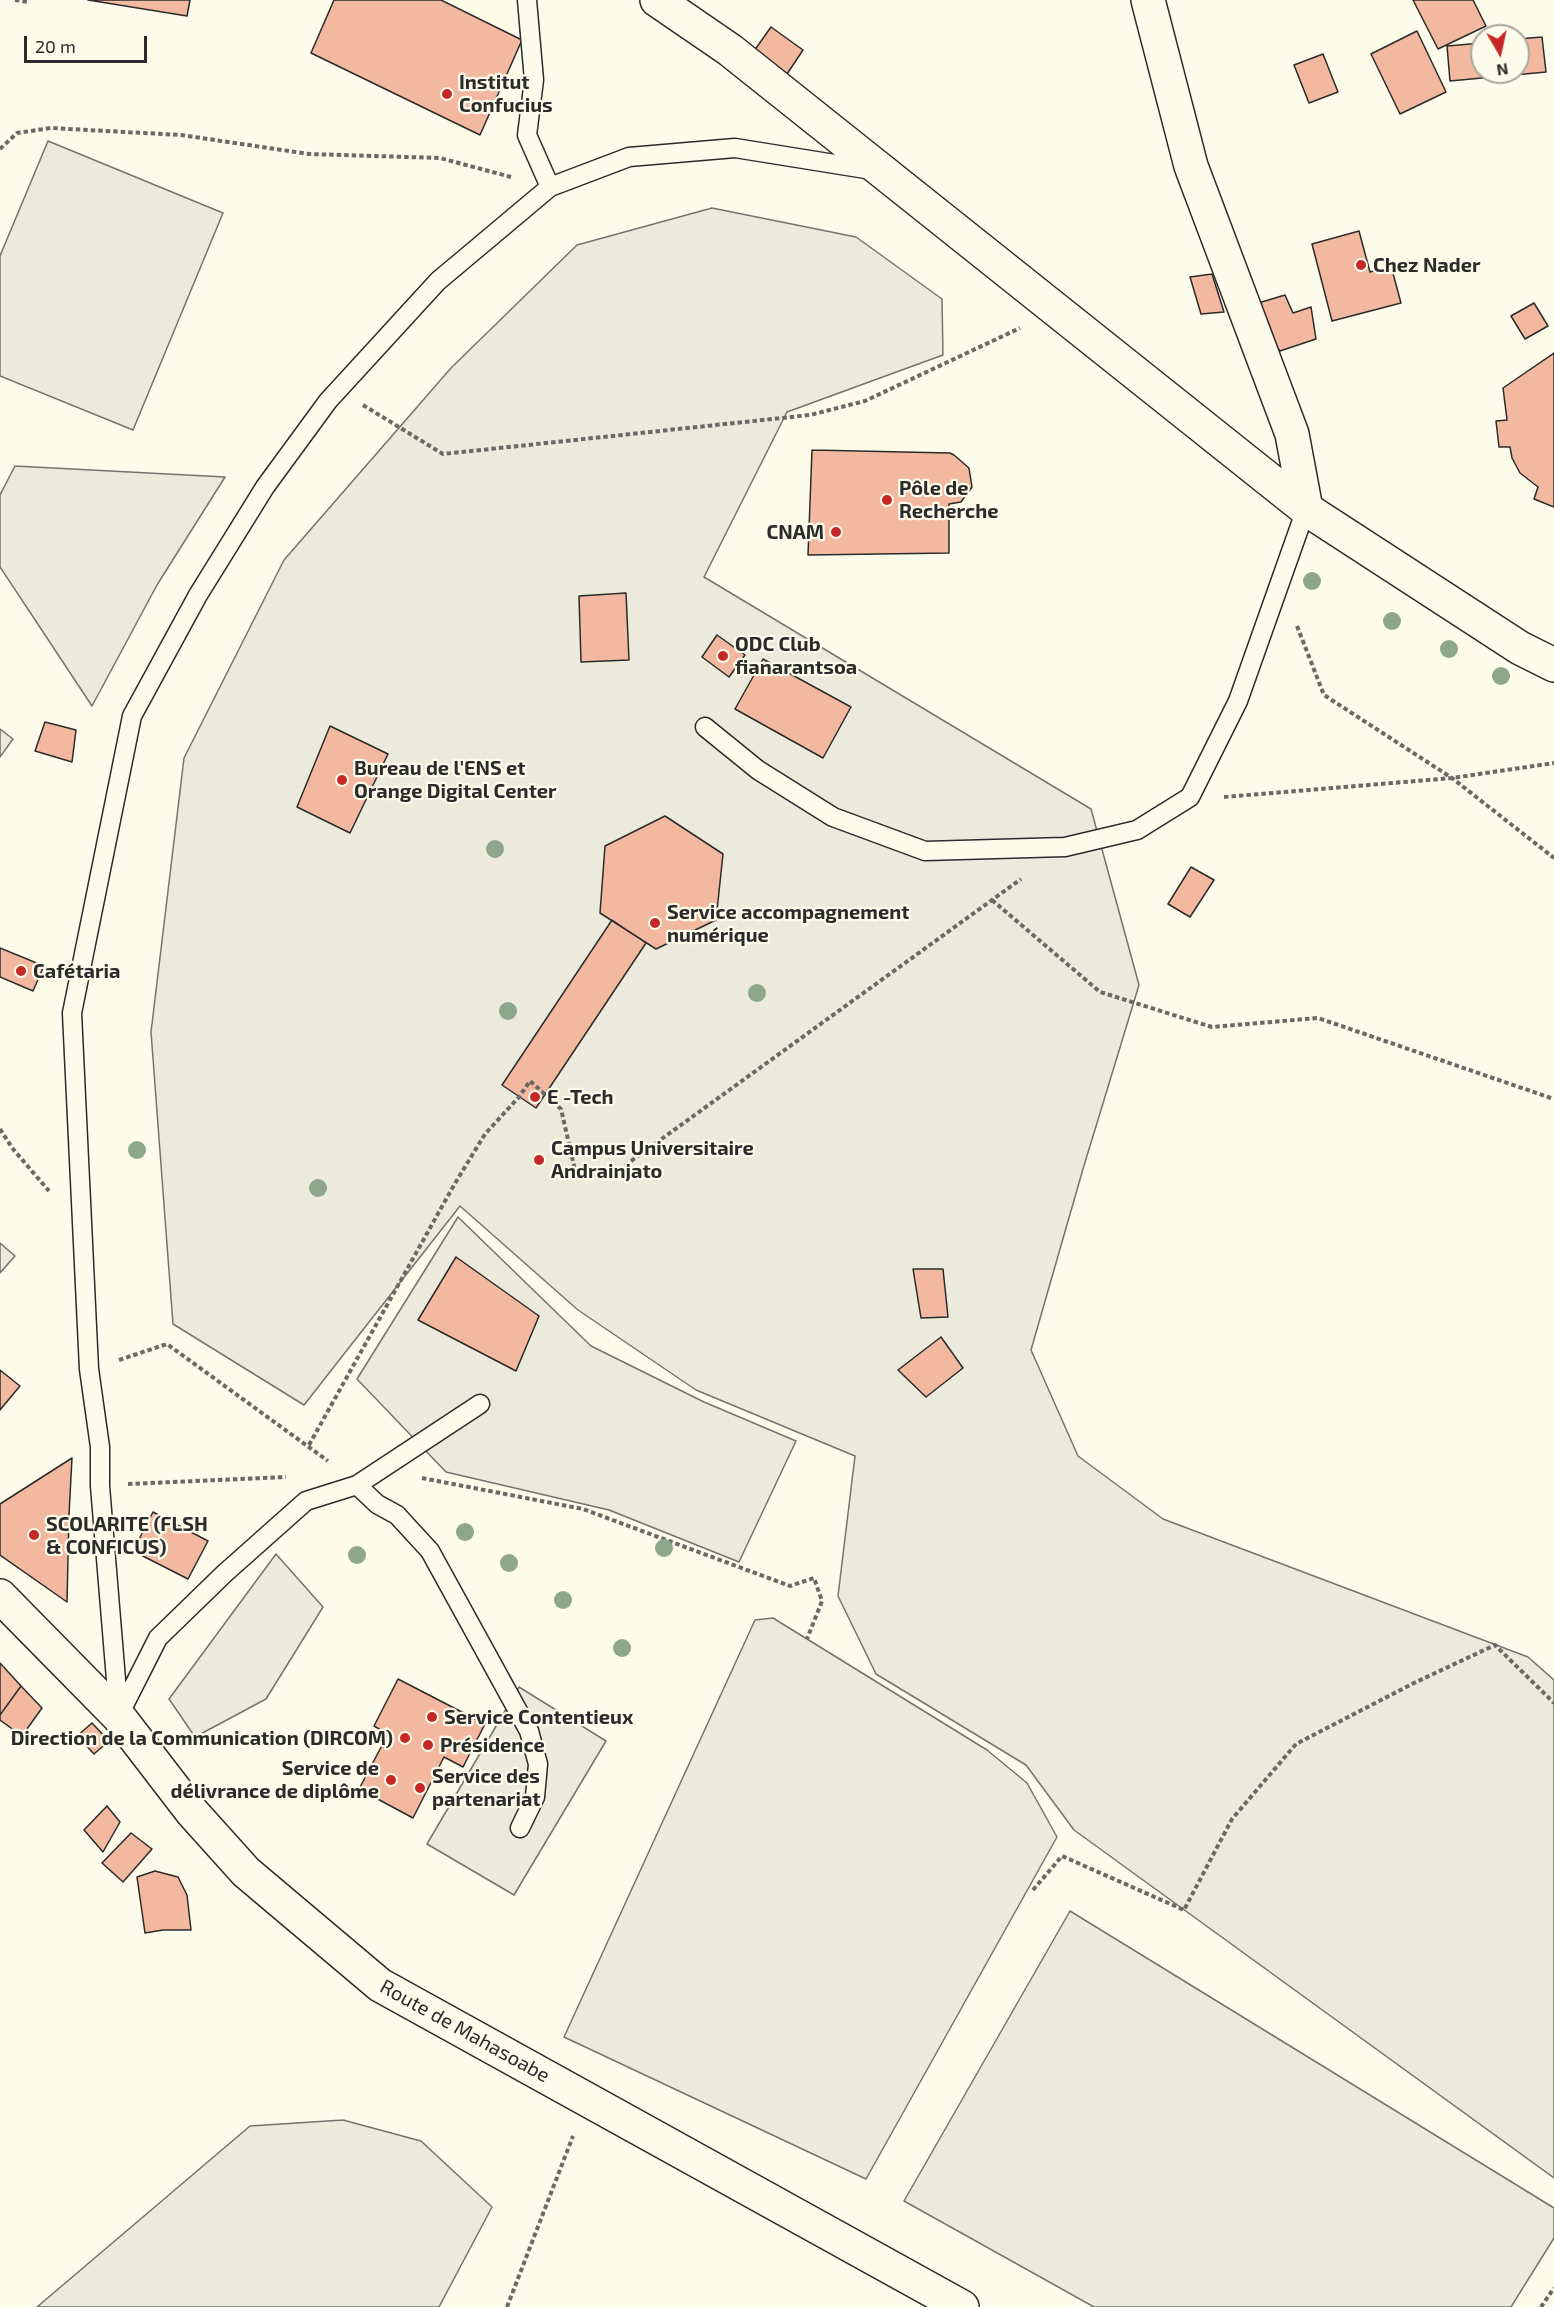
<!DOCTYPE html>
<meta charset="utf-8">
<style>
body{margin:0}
#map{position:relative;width:1554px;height:2307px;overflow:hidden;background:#fdfbea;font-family:"Exo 2",sans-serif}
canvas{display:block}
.north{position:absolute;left:1470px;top:24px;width:60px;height:60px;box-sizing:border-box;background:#fdfbea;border:2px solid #a9a89e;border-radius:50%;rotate:171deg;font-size:16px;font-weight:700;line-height:24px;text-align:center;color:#2b2b2b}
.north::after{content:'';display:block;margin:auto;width:21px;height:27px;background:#c62828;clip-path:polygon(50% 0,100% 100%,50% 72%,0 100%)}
.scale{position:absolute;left:24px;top:36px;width:123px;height:27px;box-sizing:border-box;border:3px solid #2b2b2b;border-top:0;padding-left:8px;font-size:18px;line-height:21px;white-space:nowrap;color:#2b2b2b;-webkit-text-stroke:4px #fdfbea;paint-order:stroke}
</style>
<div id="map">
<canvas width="1554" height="2307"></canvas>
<div class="north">N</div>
<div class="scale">20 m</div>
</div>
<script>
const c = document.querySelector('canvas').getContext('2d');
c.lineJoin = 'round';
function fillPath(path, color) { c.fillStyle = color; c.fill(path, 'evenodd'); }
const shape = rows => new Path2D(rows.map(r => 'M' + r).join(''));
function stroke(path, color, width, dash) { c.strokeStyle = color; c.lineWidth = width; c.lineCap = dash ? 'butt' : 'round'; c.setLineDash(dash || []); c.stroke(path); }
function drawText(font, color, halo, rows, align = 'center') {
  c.font = font + ' "Exo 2",sans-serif'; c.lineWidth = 4.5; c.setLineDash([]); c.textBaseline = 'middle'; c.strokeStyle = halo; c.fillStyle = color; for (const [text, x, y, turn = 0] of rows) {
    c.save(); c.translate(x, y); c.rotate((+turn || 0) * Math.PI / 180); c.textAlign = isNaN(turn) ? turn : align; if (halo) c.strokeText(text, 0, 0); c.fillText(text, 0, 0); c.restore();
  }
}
const green = shape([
 [48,141,223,213,133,430,0,376,0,256,48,141],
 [712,208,856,237,942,299,943,355,787,412,704,577,1091,809,1139,985,1083,1169,1031,1350,1078,1456,1163,1519,1528,1657,1554,1680,1554,2178,1074,1830,1026,1765,876,1674,838,1596,855,1456,696,1390,578,1310,460,1206,304,1405,173,1324,151,1032,184,758,284,560,451,368,577,245,712,208],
 [0,729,13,739,0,757,0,729],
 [0,1243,15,1256,0,1273,0,1243],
 [276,1554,323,1607,266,1699,195,1737,169,1699,276,1554],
 [773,1618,987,1750,1027,1783,1057,1837,866,2179,564,2037,755,1620,773,1618],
 [1070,1911,1554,2208,1554,2238,1511,2307,1094,2307,904,2201,1070,1911],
 [343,2120,421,2141,492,2207,439,2307,37,2307,250,2126,343,2120]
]);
const parking = shape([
 [15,466,225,477,157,585,92,706,0,567,0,495,15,466],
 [458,1217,591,1346,704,1402,796,1441,739,1562,609,1510,446,1472,357,1379,458,1217],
 [519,1687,606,1741,514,1895,427,1844,519,1687]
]);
const building = shape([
 [88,0,190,0,187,16,88,0],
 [334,0,441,0,522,40,480,135,311,53,334,0],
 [1413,0,1473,0,1486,26,1438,49,1413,0],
 [771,27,803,50,787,74,754,51,771,27],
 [1417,31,1446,92,1400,114,1371,54,1417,31],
 [1542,37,1546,72,1450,81,1447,46,1482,43,1482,72,1518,72,1518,39,1542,37],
 [1323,54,1338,92,1309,103,1294,65,1323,54],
 [1359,231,1370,272,1391,266,1401,303,1332,321,1312,244,1359,231],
 [1212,274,1224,312,1201,314,1190,277,1212,274],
 [1285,295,1293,313,1311,307,1316,339,1280,351,1260,328,1255,304,1285,295],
 [1534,303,1548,326,1525,339,1511,316,1534,303],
 [1554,353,1554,507,1534,499,1538,487,1520,473,1512,458,1510,447,1499,447,1496,421,1507,420,1503,388,1554,353],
 [812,450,950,453,954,455,969,468,972,487,961,502,949,504,949,553,808,555,812,450],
 [626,593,629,660,581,662,579,596,626,593],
 [717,635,745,655,729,677,702,657,717,635],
 [763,659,851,707,823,758,735,709,763,659],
 [45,722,76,730,72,762,35,751,45,722],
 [330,726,388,754,350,833,297,807,330,726],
 [665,816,723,854,716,920,656,949,600,913,605,846,665,816],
 [1191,867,1214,880,1190,917,1168,904,1191,867],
 [612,920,646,943,536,1108,502,1085,612,920],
 [0,948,44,966,33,991,0,977,0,948],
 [456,1257,539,1316,516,1371,418,1320,456,1257],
 [913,1269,943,1269,948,1317,921,1318,913,1269],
 [941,1337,963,1368,926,1397,898,1370,941,1337],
 [0,1370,20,1386,0,1410,0,1370],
 [72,1458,69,1515,67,1602,0,1555,0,1504,72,1458],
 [153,1512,208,1541,188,1579,133,1551,153,1512],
 [0,1663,21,1686,0,1715,0,1663],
 [398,1679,485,1724,463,1767,444,1757,413,1818,359,1789,388,1734,374,1726,398,1679],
 [21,1686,42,1708,22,1736,0,1720,0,1715,21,1686],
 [92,1723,109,1741,94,1754,77,1736,92,1723],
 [107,1806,120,1822,103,1852,84,1830,107,1806],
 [131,1833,152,1849,123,1882,102,1863,131,1833],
 [155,1871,178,1877,187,1895,191,1930,163,1930,145,1933,137,1877,155,1871]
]);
const path = shape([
 [15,0,29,2],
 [0,149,17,133,51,128,181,135,309,154,440,158,511,177],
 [363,405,443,454,810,415,865,401,1020,328],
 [1297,626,1324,695,1452,778,1554,858],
 [1224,797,1452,778,1554,763],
 [992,900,1100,992,1212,1027,1318,1018,1554,1099],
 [0,1129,13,1149,49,1191],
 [119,1360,167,1344,328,1461],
 [309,1445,454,1185,485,1134,519,1097,530,1081,561,1109,575,1170,589,1176,616,1172,1021,879],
 [422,1478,583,1509,790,1586,814,1578,822,1601,807,1639],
 [128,1484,286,1477],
 [1033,1890,1062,1856,1184,1910,1232,1819,1296,1744,1414,1683,1495,1645,1554,1703],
 [507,2307,573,2136],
 [1541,2307,1554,2288]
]);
const service = shape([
 [527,0,534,80,527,135,550,187],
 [705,727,758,770,833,817,925,851,1065,847,1137,830,1190,797,1238,701,1306,509],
 [357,1485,480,1404],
 [119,1715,158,1638,225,1573,306,1501,357,1485,377,1504,397,1515,430,1551,529,1731,538,1764,535,1797,520,1828],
 [119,1716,100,1486,100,1447,89,1369,72,1013,132,716,198,595,265,487,328,401,438,281,550,187,629,157,735,148,872,170]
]);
const minor = shape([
 [657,0,730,50,1306,509,1520,648,1554,665],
 [1148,0,1191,166,1292,434,1306,509]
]);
const tertiary = shape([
 [0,1596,119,1717,192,1812,246,1872,380,1985,962,2307]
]);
const trees = [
 [1312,581],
 [1392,621],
 [1449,649],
 [1501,676],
 [495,849],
 [757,993],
 [508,1011],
 [137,1150],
 [318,1188],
 [465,1532],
 [664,1548],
 [357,1555],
 [509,1563],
 [563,1600],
 [622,1648]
];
const markers = [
 [447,94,6,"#c62828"],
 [1361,265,6,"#c62828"],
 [887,500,6,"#c62828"],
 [836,532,6,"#c62828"],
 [723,656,6,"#c62828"],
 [342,780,6,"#c62828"],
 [655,923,6,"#c62828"],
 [21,971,6,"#c62828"],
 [535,1097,6,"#c62828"],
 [539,1160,6,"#c62828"],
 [34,1535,6,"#c62828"],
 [432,1717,6,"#c62828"],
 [405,1738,6,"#c62828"],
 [428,1745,6,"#c62828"],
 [391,1780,6,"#c62828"],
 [420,1788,6,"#c62828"]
];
const poiNames = [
 ["Institut",459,82],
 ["Confucius",459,105],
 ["Chez Nader",1373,265],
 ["Pôle de",899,488],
 ["Recherche",899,511],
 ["CNAM",824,532,"right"],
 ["ODC Club",735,644],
 ["fianarantsoa",735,667],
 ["Bureau de l'ENS et",354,768],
 ["Orange Digital Center",354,791],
 ["Service accompagnement",667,912],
 ["numérique",667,935],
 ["Cafétaria",33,971],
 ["E -Tech",547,1097],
 ["Campus Universitaire",551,1148],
 ["Andrainjato",551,1171],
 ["SCOLARITE (FLSH",46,1524],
 ["& CONFICUS)",46,1547],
 ["Service Contentieux",444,1717],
 ["Direction de la Communication (DIRCOM)",393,1738,"right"],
 ["Présidence",440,1745],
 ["Service de",379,1768,"right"],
 ["délivrance de diplôme",379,1791,"right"],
 ["Service des",432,1776],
 ["partenariat",432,1799]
];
const streetNames = [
 ["Route de Mahasoabe",465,2031,29]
];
fillPath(green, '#ecebdb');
stroke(green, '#74746e', 1.5);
fillPath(parking, '#eceadb');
stroke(parking, '#74746e', 1.5);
fillPath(building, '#f2b8a0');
stroke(building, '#2b2b2b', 1.5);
stroke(service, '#2b2b2b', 21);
stroke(minor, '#2b2b2b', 36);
stroke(tertiary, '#2b2b2b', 36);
stroke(path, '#6a6964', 4, [4.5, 3]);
stroke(service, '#fdfbea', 18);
stroke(minor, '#fdfbea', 33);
stroke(tertiary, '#fdfbea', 33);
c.fillStyle = '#8ea78a';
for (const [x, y] of trees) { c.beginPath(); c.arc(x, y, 9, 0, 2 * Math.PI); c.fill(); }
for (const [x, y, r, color] of markers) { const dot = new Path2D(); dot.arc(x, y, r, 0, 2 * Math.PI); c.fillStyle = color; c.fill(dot); stroke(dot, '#fdfbea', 2); }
drawText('bold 20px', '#2b2b2b', '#fdfbea', poiNames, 'left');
drawText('20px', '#2b2b2b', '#fdfbea', streetNames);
</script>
